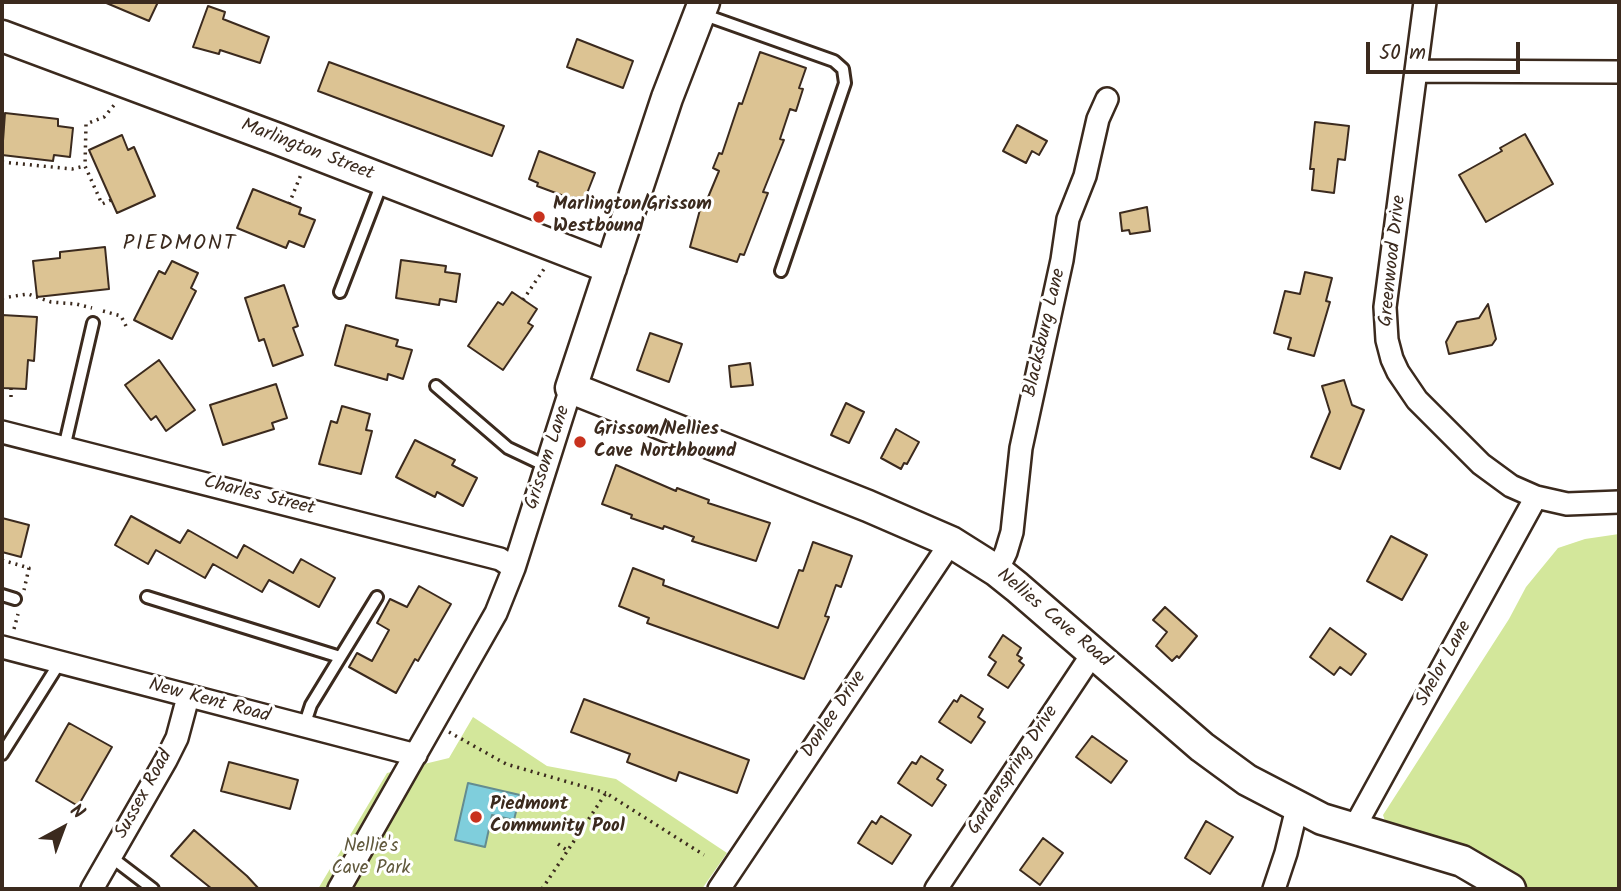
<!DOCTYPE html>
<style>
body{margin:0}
#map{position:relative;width:1621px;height:891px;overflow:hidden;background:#fff;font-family:Kalam,sans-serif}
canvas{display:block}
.frame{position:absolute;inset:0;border:4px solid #3b2a1e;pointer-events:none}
.north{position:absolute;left:28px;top:793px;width:70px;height:70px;-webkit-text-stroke:5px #fff;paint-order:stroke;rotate:41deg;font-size:19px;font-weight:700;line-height:28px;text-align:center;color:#3b2a1e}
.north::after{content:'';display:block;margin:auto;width:24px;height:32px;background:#3b2a1e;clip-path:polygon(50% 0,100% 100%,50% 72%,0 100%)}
.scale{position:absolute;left:1366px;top:42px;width:154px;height:32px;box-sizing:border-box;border:4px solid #3b2a1e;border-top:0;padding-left:9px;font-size:21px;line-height:24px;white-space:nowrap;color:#3b2a1e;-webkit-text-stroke:5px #fff;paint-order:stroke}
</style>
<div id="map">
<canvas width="1621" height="891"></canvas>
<div class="frame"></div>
<div class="north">N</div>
<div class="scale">50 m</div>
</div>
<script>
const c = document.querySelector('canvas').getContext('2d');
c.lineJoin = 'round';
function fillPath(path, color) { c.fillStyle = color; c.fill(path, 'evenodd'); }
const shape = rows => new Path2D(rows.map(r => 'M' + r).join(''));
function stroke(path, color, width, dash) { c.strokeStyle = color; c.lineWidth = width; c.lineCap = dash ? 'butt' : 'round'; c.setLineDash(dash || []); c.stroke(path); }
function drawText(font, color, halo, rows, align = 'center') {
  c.font = font + ' Kalam,sans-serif'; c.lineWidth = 6; c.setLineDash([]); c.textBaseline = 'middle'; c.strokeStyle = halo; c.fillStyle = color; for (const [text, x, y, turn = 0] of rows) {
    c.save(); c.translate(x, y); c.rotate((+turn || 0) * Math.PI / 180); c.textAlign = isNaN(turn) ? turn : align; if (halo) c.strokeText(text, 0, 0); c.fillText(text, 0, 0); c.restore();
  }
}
const green = shape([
 [1619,534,1619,889,1483,889,1470,878,1395,851,1383,815,1509,619,1526,587,1558,548,1585,539],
 [473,717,547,766,616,779,727,853,702,889,318,889,387,773,449,758]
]);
const water = shape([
 [468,783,520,795,514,820,492,815,485,847,455,840,468,783]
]);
const building = shape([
 [104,2,158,2,149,21,104,2],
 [208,6,225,12,223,19,269,37,260,63,220,50,219,54,193,47,208,6],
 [577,39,633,61,623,88,567,67,577,39],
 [760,52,806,68,799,88,803,89,796,111,790,109,780,139,784,140,763,192,768,193,744,255,740,254,737,262,690,247,701,206,704,207,719,171,713,168,719,153,722,154,739,103,742,104,760,52],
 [329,62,504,126,492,156,318,91,329,62],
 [5,113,58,119,58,126,73,128,70,157,54,155,53,161,2,155,5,113],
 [1315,122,1349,126,1345,160,1338,159,1334,193,1312,190,1314,169,1310,169,1315,122],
 [1017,125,1047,141,1039,155,1032,151,1026,163,1003,151,1017,125],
 [1525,134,1553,184,1486,222,1459,175,1502,151,1500,148,1525,134],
 [122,135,128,150,134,147,155,196,117,213,89,150,122,135],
 [539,151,595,173,584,201,573,197,572,199,537,186,538,183,529,179,539,151],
 [253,189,301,208,299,214,315,220,304,247,289,241,286,248,237,228,253,189],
 [1147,207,1150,231,1130,234,1129,230,1122,231,1120,213,1147,207],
 [105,247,109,289,37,297,33,261,60,258,60,252,105,247],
 [401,260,446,266,445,272,460,274,456,302,440,299,439,305,396,298,401,260],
 [172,261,198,273,191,288,196,291,172,339,134,320,159,271,165,274,172,261],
 [1305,272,1332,278,1326,301,1330,302,1314,356,1288,349,1291,338,1274,333,1285,291,1300,294,1305,272],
 [284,285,298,326,293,328,303,355,273,366,264,339,259,341,245,298,284,285],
 [512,292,537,309,528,323,533,326,503,370,468,346,498,302,503,305,512,292],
 [1488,304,1496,339,1492,345,1449,354,1446,342,1457,322,1479,318,1488,304],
 [2,315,37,317,34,361,28,360,26,389,2,388,2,315],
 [346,325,398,340,396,346,412,350,403,379,388,374,387,380,335,365,346,325],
 [650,333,682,344,669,382,637,370,650,333],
 [159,360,195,410,166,431,156,416,151,420,125,385,159,360],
 [750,363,753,385,731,387,729,366,750,363],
 [1344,380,1352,405,1364,410,1340,469,1311,457,1330,412,1322,386,1344,380],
 [276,384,287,418,272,423,274,429,223,445,210,405,276,384],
 [846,403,864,412,849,443,831,435,846,403],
 [342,406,370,414,366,430,372,431,361,474,319,464,331,421,337,423,342,406],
 [896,429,919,442,907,464,904,463,901,469,881,458,896,429],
 [415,440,455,460,452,465,477,478,463,506,437,492,435,497,396,477,415,440],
 [616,465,676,491,677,488,709,500,708,503,770,523,756,561,692,541,694,537,664,526,663,529,631,518,632,515,602,504,616,465],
 [131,516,180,543,188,530,237,558,244,545,293,573,301,559,335,578,319,607,269,580,262,592,213,564,205,578,156,550,148,564,115,545,131,516],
 [2,518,29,525,21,557,2,552,2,518],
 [1391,536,1427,555,1402,600,1367,581,1391,536],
 [813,542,852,556,841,587,836,585,825,616,829,617,804,679,647,623,649,618,619,606,633,568,664,580,663,585,778,628,799,570,803,571,813,542],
 [419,586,451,604,418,661,415,659,396,693,349,667,357,653,372,661,389,630,377,623,390,599,407,607,419,586],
 [1165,607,1197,636,1179,658,1177,656,1172,661,1156,646,1167,632,1153,620,1165,607],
 [1330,628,1366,654,1351,675,1340,667,1334,675,1310,657,1330,628],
 [1003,635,1021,648,1017,655,1022,658,1019,661,1024,665,1008,688,988,675,996,662,989,657,1003,635],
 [961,695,983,709,978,717,985,722,971,743,939,722,954,700,957,702,961,695],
 [584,699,749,760,737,793,679,772,676,781,627,762,630,754,571,732,584,699],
 [69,723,112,747,78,806,36,781,69,723],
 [1092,736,1127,761,1111,783,1076,757,1092,736],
 [921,756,943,770,937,779,946,785,932,806,898,783,912,762,916,764,921,756],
 [229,762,298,780,290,809,221,791,229,762],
 [881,816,911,835,892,864,858,843,872,821,876,824,881,816],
 [1206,821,1233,837,1210,874,1185,858,1206,821],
 [194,830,247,876,259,889,212,889,171,856,194,830],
 [1043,838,1063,853,1040,885,1020,870,1043,838]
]);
const path = shape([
 [2,162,72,169,85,166],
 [111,200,102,204,85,166,86,124,104,117,116,103],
 [289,204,302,172],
 [2,298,28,294,51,302,76,304,92,308],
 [523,300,544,269],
 [103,311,121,316,126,326],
 [11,388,11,401],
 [2,560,29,568,24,590],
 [14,629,18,614],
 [449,732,506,764,606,793],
 [558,844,568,851],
 [542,889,606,793,704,855]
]);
const lane = shape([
 [702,14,834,61,843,69,845,83,781,271],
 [340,292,382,183],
 [436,386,508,448,546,466],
 [64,448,93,323],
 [2,595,15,599],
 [147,597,340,657],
 [304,726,311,705,377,597],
 [2,754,60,662],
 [111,857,153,889]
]);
const street = shape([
 [1425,2,1385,307,1387,340,1392,359,1398,372,1417,400,1481,464,1511,486,1536,497,1567,504,1619,502],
 [1416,71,1619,72],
 [2,432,500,559,514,568],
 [997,571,1006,552,1012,532,1021,448,1062,260,1068,219,1085,176,1098,119,1107,99],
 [2,647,416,755],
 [1353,830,1536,497],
 [92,889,166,760,177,738,188,697],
 [339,889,496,613,514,568,571,388],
 [719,889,951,542],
 [936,889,1093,653],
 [1274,889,1286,853,1297,808]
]);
const secondary = shape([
 [704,2,667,98,571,388,868,506,951,542,997,571,1017,587,1202,747,1247,780,1322,819,1462,861,1510,889],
 [2,36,278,139,611,268]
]);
const markers = [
 [539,217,7,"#c8321e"],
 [580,442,7,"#c8321e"],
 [476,817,7,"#c8321e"]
];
const streetNames = [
 ["Marlington Street",307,151,21],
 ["Greenwood Drive",1394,261,-84],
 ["Blacksburg Lane",1046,333,-77],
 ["Grissom Lane",549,458,-72],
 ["Charles Street",259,497,14],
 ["Nellies Cave Road",1053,619,40],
 ["Shelor Lane",1445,664,-61],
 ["New Kent Road",209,702,15],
 ["Donlee Drive",835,715,-56],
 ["Gardenspring Drive",1014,771,-57],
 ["Sussex Road",145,795,-61]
];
const poiNames = [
 ["Marlington/Grissom",553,206],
 ["Westbound",553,228],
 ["Grissom/Nellies",594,431],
 ["Cave Northbound",594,453],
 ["Piedmont",490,806],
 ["Community Pool",490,828]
];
const parkNames = [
 ["Nellie's",371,848],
 ["Cave Park",371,870]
];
const neighbourhoodNames = [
 ["PIEDMONT",180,245]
];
fillPath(green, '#d3e79b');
fillPath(water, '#7fcedc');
stroke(water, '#648c90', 2);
fillPath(building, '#dcc393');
stroke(building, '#3b2a1e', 2);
stroke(lane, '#3b2a1e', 16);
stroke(street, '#3b2a1e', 26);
stroke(secondary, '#3b2a1e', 35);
stroke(path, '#3b2a1e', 3.5, [2, 5]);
stroke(lane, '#fff', 10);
stroke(street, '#fff', 21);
stroke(secondary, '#fff', 30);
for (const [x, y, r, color] of markers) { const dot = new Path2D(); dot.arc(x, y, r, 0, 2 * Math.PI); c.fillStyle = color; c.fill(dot); stroke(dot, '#fff', 2.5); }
drawText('19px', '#3b2a1e', '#fff', streetNames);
drawText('bold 19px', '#3b2a1e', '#fff', poiNames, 'left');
drawText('19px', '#61593d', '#fff', parkNames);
c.letterSpacing = '2px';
drawText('21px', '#3b2a1e', '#fff', neighbourhoodNames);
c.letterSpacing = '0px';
</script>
